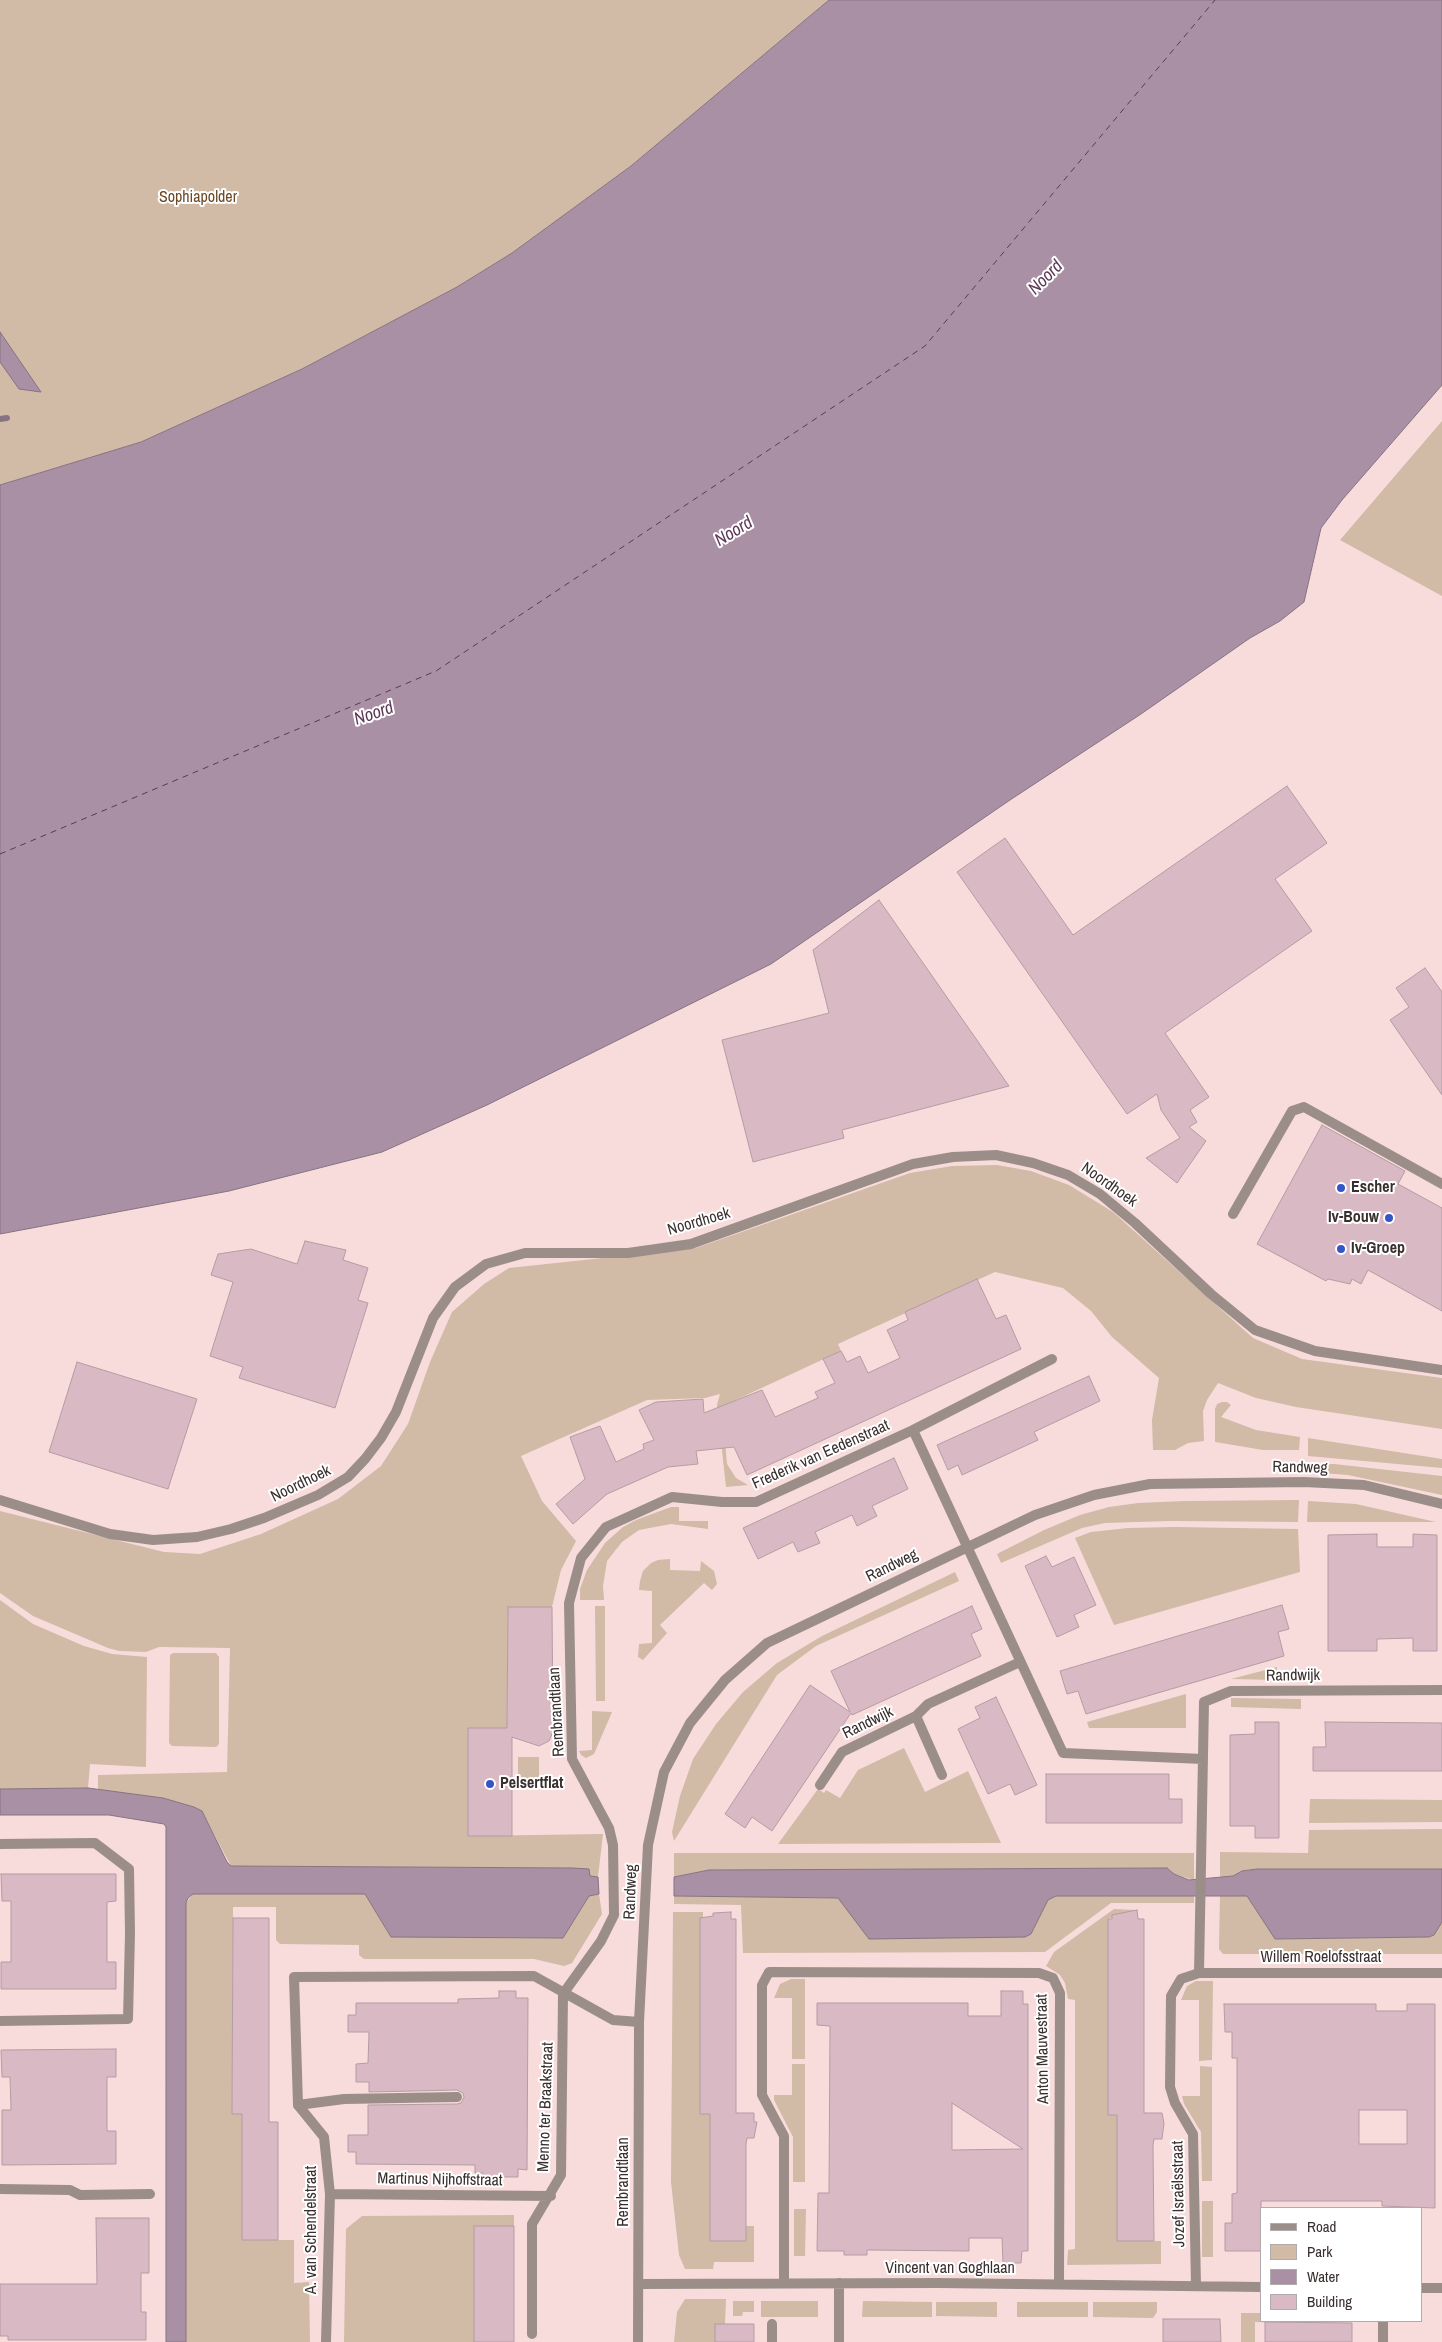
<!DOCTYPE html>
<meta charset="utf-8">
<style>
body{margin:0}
#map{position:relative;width:1442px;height:2342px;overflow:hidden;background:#f8dcdc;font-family:"Archivo Narrow",sans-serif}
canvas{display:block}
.legend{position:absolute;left:1260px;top:2207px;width:162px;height:115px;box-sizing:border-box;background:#fff;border:1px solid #b0acab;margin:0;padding:6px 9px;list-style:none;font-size:15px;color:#392f2e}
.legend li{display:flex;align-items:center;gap:10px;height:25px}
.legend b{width:25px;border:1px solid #b0acab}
</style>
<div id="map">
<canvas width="1442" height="2342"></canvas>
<ul class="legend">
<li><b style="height:6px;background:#9b8e89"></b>Road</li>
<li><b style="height:14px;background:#d1baa6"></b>Park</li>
<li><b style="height:14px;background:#a990a4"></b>Water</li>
<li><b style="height:14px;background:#d9b9c3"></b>Building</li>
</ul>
</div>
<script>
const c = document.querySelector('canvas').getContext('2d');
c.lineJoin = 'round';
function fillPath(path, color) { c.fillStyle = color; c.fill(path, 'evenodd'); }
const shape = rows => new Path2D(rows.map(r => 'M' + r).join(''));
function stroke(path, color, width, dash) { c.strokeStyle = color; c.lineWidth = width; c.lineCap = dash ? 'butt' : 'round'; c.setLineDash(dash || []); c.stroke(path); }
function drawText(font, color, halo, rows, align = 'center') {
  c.font = font + ' "Archivo Narrow",sans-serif'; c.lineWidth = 4; c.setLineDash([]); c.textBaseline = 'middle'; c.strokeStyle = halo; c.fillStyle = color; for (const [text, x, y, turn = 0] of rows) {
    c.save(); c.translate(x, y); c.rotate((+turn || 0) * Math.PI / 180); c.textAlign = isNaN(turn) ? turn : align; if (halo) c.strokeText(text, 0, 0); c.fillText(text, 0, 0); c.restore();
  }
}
const green = shape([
 [0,0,829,0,631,166,512,253,457,287,302,369,141,442,0,485],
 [1442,421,1442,596,1340,540],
 [997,1165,1031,1171,1069,1185,1113,1212,1253,1338,1302,1359,1442,1378,1442,1429,1296,1407,1256,1398,1218,1383,1207,1400,1203,1411,1204,1441,1188,1443,1175,1450,1153,1450,1152,1420,1159,1378,1112,1337,1091,1311,1063,1288,995,1272,838,1344,841,1351,725,1405,722,1407,727,1464,736,1478,748,1485,726,1487,717,1405,720,1394,705,1398,647,1400,521,1456,542,1501,576,1541,561,1570,552,1607,508,1607,507,1728,468,1836,603,1834,598,1877,590,1876,572,1868,231,1866,202,1812,194,1807,163,1798,98,1791,98,1775,227,1772,230,1648,159,1647,146,1652,119,1651,108,1648,33,1616,0,1593,0,1511,164,1552,200,1554,261,1534,338,1499,381,1466,408,1424,430,1362,452,1312,484,1284,509,1268,696,1248,910,1173,952,1166],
 [1222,1402,1227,1402,1231,1405,1221,1417,1256,1430,1300,1437,1299,1450,1263,1450,1215,1442,1215,1409,1217,1404],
 [1308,1438,1442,1459,1442,1468,1308,1456],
 [1308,1464,1334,1464,1442,1476,1442,1495,1348,1475,1308,1472],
 [1299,1500,1298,1522,1170,1521,1105,1523,1082,1528,1001,1563,997,1554,1044,1530,1080,1515,1109,1507,1138,1503,1185,1501],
 [1308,1501,1356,1504,1436,1522,1307,1522],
 [671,1507,679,1507,679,1521,708,1521,708,1529,671,1524,639,1530,622,1542,607,1561,603,1586,604,1600,580,1600,580,1589,587,1570,605,1543,623,1527,636,1520],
 [1174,1527,1298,1529,1300,1572,1114,1625,1075,1538,1091,1532,1128,1528],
 [670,1559,670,1570,700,1571,701,1561,714,1571,717,1584,712,1590,704,1583,660,1625,667,1633,643,1660,638,1657,639,1644,652,1643,652,1591,639,1590,640,1581,643,1571,651,1563,658,1560],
 [955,1572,959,1581,816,1646,777,1675,674,1841,672,1832,680,1796,693,1759,716,1724,743,1692,777,1663,822,1636],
 [0,1600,33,1624,84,1646,112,1654,147,1657,146,1767,90,1764,88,1788,0,1789],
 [595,1606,605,1606,605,1701,596,1701],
 [173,1653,216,1653,219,1657,219,1744,216,1747,172,1746,169,1743,170,1655],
 [1277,1667,1277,1680,1231,1679],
 [1186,1694,1186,1728,1089,1728,1087,1722],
 [1231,1698,1301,1699,1301,1709,1231,1707],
 [592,1711,612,1712,594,1754,586,1758,581,1755,579,1751,592,1750],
 [904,1748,925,1792,968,1771,1001,1843,778,1844,818,1789,824,1793,826,1790,840,1798,858,1770],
 [518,1757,539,1757,539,1788,518,1788],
 [1310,1799,1442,1800,1442,1822,1309,1823],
 [1442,1829,1442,1869,1257,1869,1242,1871,1233,1876,1220,1877,1220,1852,1308,1853,1309,1830],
 [674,1853,1194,1853,1194,1880,1174,1874,1167,1868,709,1870,674,1877],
 [193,1894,365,1894,391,1937,563,1938,589,1896,599,1894,602,1914,572,1963,564,1966,534,1959,364,1959,359,1955,359,1945,280,1944,276,1940,276,1907,233,1907,232,2114,257,2114,242,2142,242,2240,294,2240,294,2283,309,2282,310,2342,186,2342,186,1903],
 [1194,1895,1194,1903,1111,1903,1045,1952,743,1953,741,1905,674,1904,674,1896,838,1898,1031,1934,1048,1900,1056,1896],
 [1220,1895,1247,1896,1275,1939,1429,1937,1434,1935,1442,1922,1442,1954,1223,1954,1219,1949],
 [1114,1909,1137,1910,1120,1914,1108,1919,1108,2114,1133,2115,1117,2241,1161,2241,1161,2264,1067,2265,1068,2250,1075,2249,1075,2000,1068,1999,1065,1983,1060,1975,1046,1966,1054,1952],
 [673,1912,703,1912,700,2114,725,2114,710,2143,710,2241,746,2240,746,2226,754,2226,754,2262,714,2262,713,2269,685,2269,679,2255,671,2182],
 [791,1979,805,1979,805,2059,792,2059,792,1998,774,1998,780,1984],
 [1196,1981,1213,1981,1212,2060,1199,2061,1199,2000,1181,2000,1187,1986],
 [792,2064,805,2064,805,2182,793,2182,793,2137,774,2100,774,2095,792,2095],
 [1200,2066,1212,2067,1212,2181,1202,2181,1201,2132,1184,2104,1182,2096,1200,2096],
 [1202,2201,1213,2201,1213,2257,1202,2257],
 [794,2209,806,2209,805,2256,794,2256],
 [514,2215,514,2226,474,2342,344,2342,346,2229,362,2216],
 [685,2299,726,2299,725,2324,715,2324,715,2342,674,2342,677,2312],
 [733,2301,754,2301,754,2312,743,2312,742,2316,733,2316],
 [761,2301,818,2301,818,2317,761,2317],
 [863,2301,932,2302,932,2317,862,2317],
 [936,2302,997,2302,997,2317,936,2316],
 [1017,2302,1088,2302,1088,2317,1017,2317],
 [1093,2302,1157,2302,1157,2312,1153,2318,1093,2317],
 [1241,2313,1261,2313,1261,2321,1290,2321,1290,2323,1255,2322,1255,2342,1241,2342]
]);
const water = shape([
 [829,0,1442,0,1442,385,1342,500,1321,528,1304,602,1280,621,1250,638,1141,714,1010,800,771,964,487,1105,382,1152,229,1191,0,1234,0,485,141,442,302,369,457,287,512,253,631,166,829,0],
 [0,332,41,392,19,389,0,362,0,332],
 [88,1788,163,1798,194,1807,202,1811,227,1862,231,1866,572,1868,589,1869,590,1876,598,1877,599,1894,589,1896,563,1938,391,1937,365,1894,193,1894,188,1898,186,1903,186,2342,166,2342,166,1827,164,1824,109,1815,0,1815,0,1789,88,1788],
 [1167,1868,1174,1874,1189,1880,1233,1876,1242,1871,1257,1869,1442,1869,1442,1922,1434,1935,1429,1937,1275,1939,1247,1896,1056,1896,1048,1900,1031,1934,1025,1937,869,1939,838,1898,674,1896,674,1877,709,1870,1167,1868]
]);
const stream = shape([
 [0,419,7,418]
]);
const ferry = shape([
 [0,854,436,671,925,346,1215,0]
]);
const building = shape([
 [1287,786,1327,843,1275,879,1312,931,1165,1033,1209,1097,1190,1110,1197,1122,1189,1127,1206,1141,1177,1183,1146,1158,1180,1138,1161,1110,1157,1094,1127,1114,957,872,1005,838,1073,935,1287,786],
 [879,900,1009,1086,842,1130,844,1138,753,1162,722,1040,829,1013,813,950,879,900],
 [1425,968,1442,992,1442,1095,1390,1020,1409,1007,1396,988,1425,968],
 [1322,1125,1405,1171,1398,1184,1442,1208,1442,1311,1368,1270,1361,1284,1352,1279,1350,1284,1328,1279,1326,1281,1257,1244,1322,1125],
 [305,1241,346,1250,343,1260,368,1268,358,1300,368,1303,335,1408,239,1378,243,1367,210,1356,233,1282,211,1275,218,1254,251,1249,297,1264,305,1241],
 [977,1279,996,1319,1006,1315,1021,1349,747,1475,734,1447,696,1451,698,1464,668,1467,607,1494,573,1524,556,1504,585,1479,570,1437,600,1426,616,1462,644,1449,643,1444,654,1440,639,1410,656,1402,703,1399,704,1413,762,1390,775,1417,818,1398,815,1392,835,1383,823,1359,841,1351,847,1362,860,1356,868,1373,900,1358,887,1330,908,1320,905,1312,977,1279],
 [77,1362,197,1399,168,1489,49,1452,77,1362],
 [1089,1376,1100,1401,1034,1432,1038,1440,986,1464,962,1475,958,1465,948,1470,937,1445,1089,1376],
 [894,1458,908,1489,872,1506,877,1516,857,1526,852,1515,815,1532,820,1543,798,1552,793,1542,758,1559,743,1528,894,1458],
 [1377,1534,1377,1547,1413,1547,1413,1534,1437,1535,1437,1651,1413,1651,1413,1638,1377,1639,1377,1651,1328,1651,1328,1535,1377,1534],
 [1046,1556,1052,1567,1074,1557,1096,1605,1074,1615,1079,1627,1057,1637,1025,1566,1046,1556],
 [1282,1605,1289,1629,1278,1632,1284,1656,1086,1714,1078,1691,1067,1694,1060,1671,1282,1605],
 [972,1606,982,1629,971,1634,981,1656,852,1715,851,1713,772,1831,752,1817,745,1828,725,1814,810,1685,850,1712,831,1671,972,1606],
 [508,1607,552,1607,553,1732,549,1741,539,1746,512,1737,512,1836,468,1836,468,1728,507,1728,508,1607],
 [996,1697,1037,1785,1015,1795,1010,1784,988,1794,958,1729,980,1718,975,1707,996,1697],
 [1255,1722,1279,1722,1279,1838,1255,1838,1255,1826,1230,1826,1230,1735,1255,1734,1255,1722],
 [1325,1722,1442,1723,1442,1771,1313,1771,1313,1747,1326,1747,1325,1722],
 [1046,1774,1169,1774,1169,1799,1182,1799,1182,1823,1046,1823,1046,1774],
 [1,1874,116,1874,116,1901,107,1902,107,1962,116,1962,116,1989,1,1989,1,1962,11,1962,11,1901,2,1901,1,1874],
 [1137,1910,1138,1919,1144,1919,1144,2113,1162,2113,1164,2123,1162,2139,1154,2139,1153,2145,1154,2241,1117,2241,1117,2115,1108,2115,1108,1919,1112,1919,1112,1915,1137,1910],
 [731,1912,731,1919,736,1919,736,2113,754,2113,754,2122,757,2122,754,2138,747,2138,746,2144,746,2241,710,2241,710,2114,700,2114,700,1918,713,1916,713,1913,731,1912],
 [233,1918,269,1918,269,2122,278,2122,278,2240,242,2240,242,2114,232,2114,233,1918],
 [499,1991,516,1991,516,1998,528,1998,527,2170,518,2169,518,2177,483,2177,483,2173,475,2173,475,2165,356,2164,356,2152,348,2152,348,2135,368,2135,368,2105,457,2104,461,2103,464,2097,463,2093,457,2090,369,2092,369,2082,356,2082,356,2064,368,2063,369,2032,348,2032,348,2015,356,2015,356,2003,458,2003,458,1999,499,1998,499,1991],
 [1001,1991,1023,1991,1023,2004,1028,2004,1028,2251,1022,2251,1021,2263,1003,2263,1002,2238,969,2238,969,2251,867,2250,867,2255,844,2255,844,2251,817,2251,818,2193,829,2193,830,2026,817,2025,817,2003,968,2003,968,2016,1001,2016,1001,1991],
 [952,2103,1023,2149,952,2150,952,2103],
 [1224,2004,1376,2004,1376,2011,1407,2011,1407,2004,1435,2004,1435,2208,1382,2206,1382,2201,1261,2201,1261,2251,1225,2251,1225,2223,1232,2223,1232,2194,1237,2193,1237,2058,1232,2058,1232,2032,1225,2032,1224,2004],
 [1359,2110,1407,2110,1407,2144,1359,2144,1359,2110],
 [116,2049,116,2077,107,2077,107,2131,116,2131,116,2164,2,2165,2,2110,11,2110,10,2077,2,2077,1,2050,116,2049],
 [96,2218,149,2218,149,2273,141,2273,141,2312,146,2312,146,2340,8,2340,8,2336,0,2336,0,2284,97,2284,96,2218],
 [474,2226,514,2226,514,2342,474,2342,474,2226],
 [1163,2319,1220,2319,1221,2342,1163,2342,1163,2319],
 [1265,2322,1352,2323,1352,2342,1265,2342,1265,2322],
 [715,2324,754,2324,754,2342,715,2342,715,2324]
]);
const service = shape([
 [1233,1214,1292,1111,1304,1107,1442,1184],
 [298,2105,344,2099,457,2097]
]);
const minor = shape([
 [913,1430,1063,1753,1203,1759],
 [0,1500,110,1534,153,1540,197,1537,231,1529,264,1518,318,1495,348,1477,365,1459,381,1438,396,1412,433,1318,455,1287,486,1264,525,1253,628,1253,691,1244,913,1164,953,1157,996,1155,1033,1163,1068,1175,1100,1194,1135,1223,1211,1294,1255,1330,1315,1351,1442,1370],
 [916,1716,942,1775],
 [820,1785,842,1752,916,1716,928,1704,1020,1662],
 [0,1844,95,1843,129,1869,130,1933,128,2019,0,2021],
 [1199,1973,1204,1702,1231,1691,1442,1690],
 [0,2189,70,2190,80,2195,150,2194],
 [330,2194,551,2196],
 [784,2283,784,2136,762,2095,762,1985,769,1972,1039,1973,1053,1978,1060,1993,1059,2284],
 [639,2284,938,2283,1261,2287],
 [1196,2286,1193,2134,1175,2103,1170,2087,1171,1996,1181,1979,1199,1973,1442,1973],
 [1421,2288,1442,2288],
 [772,2324,772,2342],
 [532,2334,532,2224,561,2175,563,1994,601,1941,614,1915,613,1845,609,1828,572,1759,569,1603,581,1558,606,1527,672,1497,722,1502,756,1502,913,1430,1052,1359],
 [326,2342,330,2194,324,2137,298,2105,294,1977,534,1976,613,2020,639,2022],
 [638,2342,639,2022,648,1845,664,1772,690,1723,725,1680,767,1643,1035,1515,1094,1495,1150,1484,1304,1482,1364,1485,1442,1504],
 [839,2342,839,2283],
 [1383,2342,1383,2321]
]);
const markers = [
 [1341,1188,5,"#3556c7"],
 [1389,1218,5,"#3556c7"],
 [1341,1249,5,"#3556c7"],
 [490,1784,5,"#3556c7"]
];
const parkNames = [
 ["Sophiapolder",198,198]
];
const streetNames = [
 ["Noordhoek",1109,1185,35],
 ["Noordhoek",699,1222,-16],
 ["Frederik van Eedenstraat",821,1455,-24],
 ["Randweg",1300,1468,1],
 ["Noordhoek",301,1484,-26],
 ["Randweg",892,1566,-26],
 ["Randwijk",1293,1676,-1],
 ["Rembrandtlaan",557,1712,-93],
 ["Randwijk",868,1723,-26],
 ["Randweg",631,1892,-88],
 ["Willem Roelofsstraat",1321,1958],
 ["Anton Mauvestraat",1043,2049,-91],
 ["Menno ter Braakstraat",546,2107,-88],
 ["Martinus Nijhoffstraat",440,2180,1],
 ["Rembrandtlaan",624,2182,-90],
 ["Jozef Israëlsstraat",1179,2194,-91],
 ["A. van Schendelstraat",312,2230,-90],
 ["Vincent van Goghlaan",950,2269]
];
const poiNames = [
 ["Escher",1351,1188],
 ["Iv-Bouw",1379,1218,"right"],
 ["Iv-Groep",1351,1249],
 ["Pelsertflat",500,1784]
];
const waterNames = [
 ["Noord",1046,278,-45],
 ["Noord",734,532,-31],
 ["Noord",374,714,-19]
];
fillPath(green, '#d1baa6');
fillPath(water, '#a990a4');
stroke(water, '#877381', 1);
stroke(stream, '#877381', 6);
stroke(ferry, '#5e3857', 1, [6, 5]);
fillPath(building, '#d9b9c3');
stroke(building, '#b49ca4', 1);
stroke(service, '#9b8e89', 10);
stroke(minor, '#9b8e89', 10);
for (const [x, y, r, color] of markers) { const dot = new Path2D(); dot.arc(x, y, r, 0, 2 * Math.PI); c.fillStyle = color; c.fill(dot); stroke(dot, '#fff', 2); }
drawText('16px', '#6c4825', '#fff', parkNames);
drawText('16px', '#392f2e', '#fff', streetNames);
drawText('bold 16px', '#392f2e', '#fff', poiNames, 'left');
drawText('italic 18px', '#5e3857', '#fff', waterNames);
</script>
